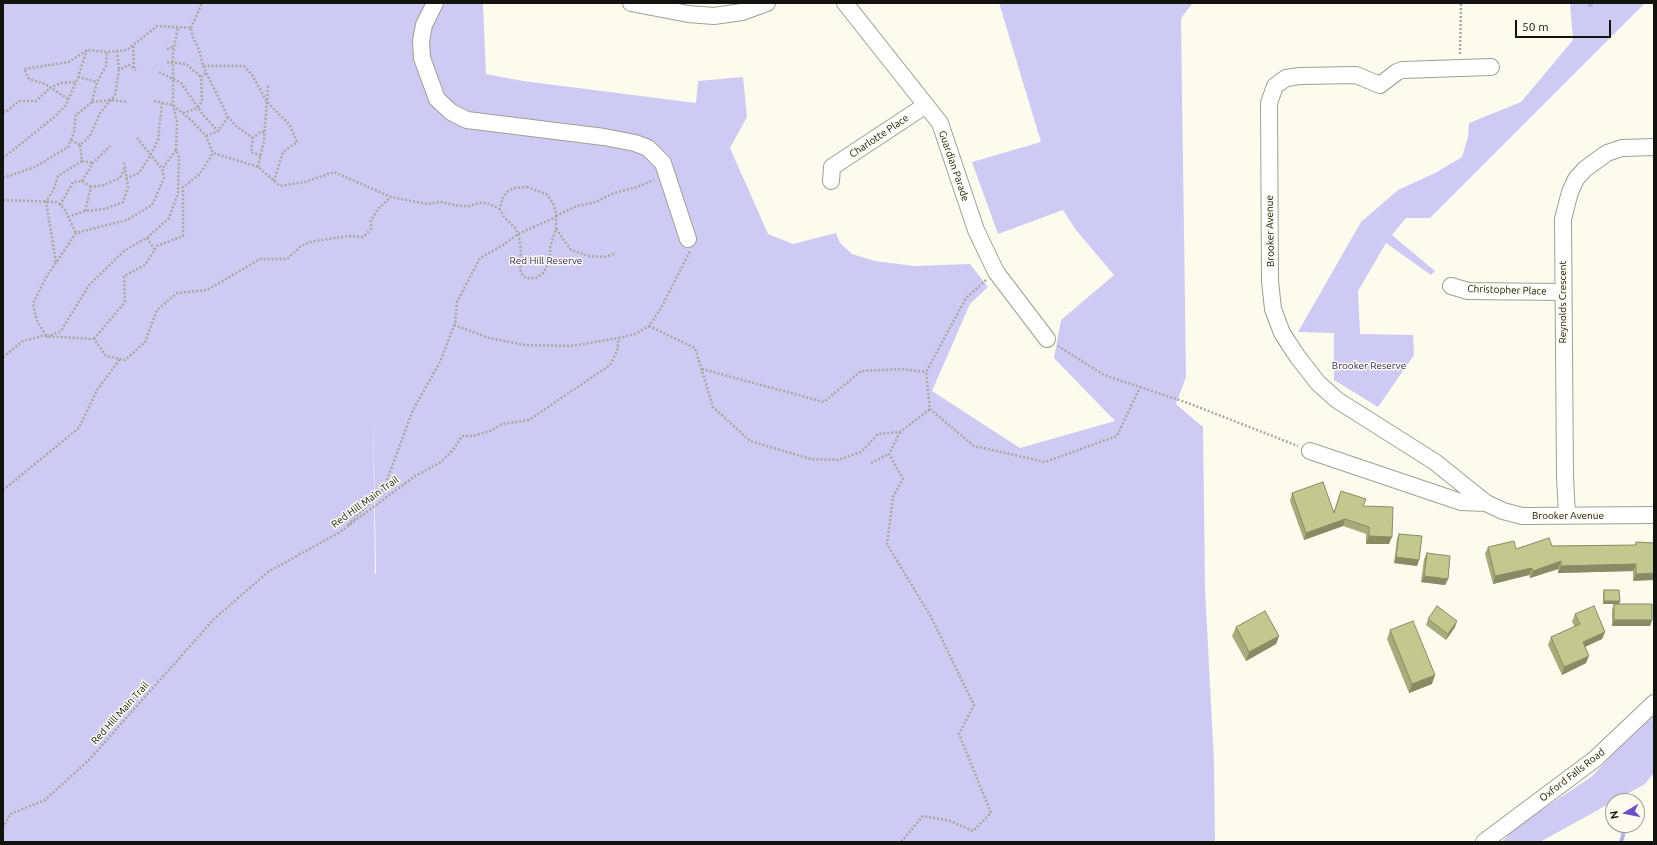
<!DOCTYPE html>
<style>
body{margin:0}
#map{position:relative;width:1657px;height:845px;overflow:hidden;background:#fbfcee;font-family:Ubuntu,sans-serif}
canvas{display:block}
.frame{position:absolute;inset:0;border:4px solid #12130e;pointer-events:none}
.north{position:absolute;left:1605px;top:793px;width:40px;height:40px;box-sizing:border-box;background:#fbfcee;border:1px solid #9e9f94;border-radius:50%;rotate:260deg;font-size:11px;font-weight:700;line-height:16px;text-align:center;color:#12130e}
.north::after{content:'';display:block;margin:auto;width:14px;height:18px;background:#6e4fc8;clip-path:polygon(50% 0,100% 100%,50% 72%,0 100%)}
.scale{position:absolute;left:1515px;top:20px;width:96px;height:18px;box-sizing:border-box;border:2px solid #12130e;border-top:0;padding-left:5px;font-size:12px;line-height:14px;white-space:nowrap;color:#12130e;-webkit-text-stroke:3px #fbfcee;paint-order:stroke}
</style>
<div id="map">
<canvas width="1657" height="845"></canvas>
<div class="frame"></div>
<div class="north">N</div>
<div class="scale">50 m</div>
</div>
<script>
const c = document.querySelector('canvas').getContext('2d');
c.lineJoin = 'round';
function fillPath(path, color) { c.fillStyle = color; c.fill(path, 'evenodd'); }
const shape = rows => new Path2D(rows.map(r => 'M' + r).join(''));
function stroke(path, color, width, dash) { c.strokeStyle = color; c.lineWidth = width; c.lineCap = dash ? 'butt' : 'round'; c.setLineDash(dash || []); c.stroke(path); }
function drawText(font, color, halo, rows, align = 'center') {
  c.font = font + ' Ubuntu,sans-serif'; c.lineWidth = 3; c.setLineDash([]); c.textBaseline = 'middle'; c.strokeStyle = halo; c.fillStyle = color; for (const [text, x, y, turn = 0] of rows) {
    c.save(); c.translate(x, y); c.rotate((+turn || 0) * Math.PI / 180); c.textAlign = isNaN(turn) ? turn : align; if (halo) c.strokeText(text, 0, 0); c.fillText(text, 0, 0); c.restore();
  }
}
const green = shape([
 [3,3,483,3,486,74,523,81,696,103,698,81,743,77,747,117,730,148,768,234,793,244,836,233,840,243,852,254,875,261,914,266,970,264,988,287,970,304,932,391,1020,448,1115,421,1054,358,1061,320,1114,275,1076,230,1063,210,998,234,972,162,1041,142,999,3,1193,3,1181,18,1186,377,1176,404,1203,427,1205,588,1214,762,1215,842,3,842],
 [373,409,376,574,375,574],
 [1570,3,1645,3,1430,218,1406,218,1392,235,1435,271,1431,275,1386,243,1358,291,1360,334,1413,335,1414,355,1378,407,1334,380,1334,333,1298,332,1361,222,1398,190,1435,173,1462,157,1468,137,1469,123,1521,102,1573,40],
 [1654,711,1654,773,1645,784,1540,842,1502,842,1516,827,1591,777]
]);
const stream = shape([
 [1590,5,1592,3],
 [1621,842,1626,825]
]);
const path = shape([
 [191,28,202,3],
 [133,46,134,68],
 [167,49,175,46],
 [117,51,119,70],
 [1460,54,1461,3],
 [167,62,186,64,201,77],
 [203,66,228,117,236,126,253,138],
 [159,72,181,83,204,116,218,131],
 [78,77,97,82],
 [68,99,45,84,29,79,24,69,69,62,87,50,107,52,127,50,157,26,191,28,192,35,199,50,203,66,244,66,252,75,267,102,289,124,297,142,283,152,274,181],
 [154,101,173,105,191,120,206,136,213,153,258,167,280,186,305,182,334,172,391,197,427,204,441,202,459,206,470,206,479,203,487,203,500,209],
 [92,102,111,100,128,102],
 [3,112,6,112,19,101,36,101,50,88,61,83,76,82],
 [183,113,198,108,202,101,201,77,207,72],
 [206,136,218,131,228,117],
 [137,138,162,169],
 [71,140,80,145],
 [176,150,162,169,164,178,152,205,127,220,76,233,45,279,33,304,37,321,47,337,61,331,89,285,124,251,148,237,169,218,178,193,179,157,176,150,177,121,173,105,173,52,178,27],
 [261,156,251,152,253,138,260,132,265,132],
 [3,158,53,118,66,105,78,77,87,50],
 [82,161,93,163],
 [258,167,264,141,268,85],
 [3,178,35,167,68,147,74,132,76,115,92,102,97,82,106,66,107,52],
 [126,179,139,173,149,158,158,140,162,103],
 [82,181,93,163,110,146],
 [527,187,546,194,553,203,556,213,556,228,550,248,550,261,543,273,536,278,526,278,521,273,520,263,521,252,519,237,516,229,504,217,500,209,502,199,507,192,514,188,527,187],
 [3,200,56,202,64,208,76,233],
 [60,205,73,182,82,181,91,187],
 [85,211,91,187,104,185,120,178,124,169],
 [556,216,577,206,596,202,614,193,634,188,654,180],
 [68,217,85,211,105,209,123,202,128,187,124,162],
 [556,229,571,250,589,256,605,257,616,253],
 [147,238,155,250],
 [56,262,46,201,53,191,58,176,82,161,80,145,90,136,100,113,115,95,119,70,129,65,136,70],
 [986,280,966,298,926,372,930,409,974,446,1045,462,1117,436,1140,387],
 [454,325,489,338,525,345,571,346,619,338],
 [649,326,695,348,713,407,750,441,811,459,838,460,861,452,878,434,900,432,930,409],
 [94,339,125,302,124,276,145,265,157,246,183,236,183,187,200,174,213,153],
 [1058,346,1104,375,1188,403,1298,446],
 [3,357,23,341,42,336,94,339,106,356,125,360,145,342,157,310,177,293,207,290,260,259,287,259,301,246,310,242,348,236,363,237,371,229,371,220,379,208,391,197],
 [702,369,824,402,861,371,901,369,926,372],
 [900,432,889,454,903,479,893,497,887,544,931,617,974,705,959,734,991,813,973,831,950,821,923,816,901,842],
 [871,463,889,454],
 [3,490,79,428,97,390,120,359],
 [348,525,384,488,413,410,440,362,455,323,457,302,480,258,503,245,518,234,556,217],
 [3,828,10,814,45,800,89,760,214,619,268,572,340,532,415,476,441,462,453,450,462,436,473,436,490,431,502,424,529,420,610,365,617,351,619,338,635,334,649,326,661,308,690,251]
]);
const minor = shape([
 [435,3,424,25,421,41,422,58,437,99,451,112,467,120,604,137,635,143,648,148,663,163,688,239],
 [631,3,688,14,714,16,742,12,767,3],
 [845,3,940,123,976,230,996,272,1047,339],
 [1491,67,1402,70,1397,72,1380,85,1356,75,1300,76,1286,78,1275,86,1269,103,1270,281,1273,309,1282,333,1297,356,1318,383,1337,400,1435,462,1486,503,1503,511,1522,516,1654,515],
 [831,181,832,167,926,105],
 [1451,286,1468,291,1563,292],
 [1310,451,1461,502,1486,503],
 [1567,515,1565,477,1563,219,1570,192,1576,179,1585,169,1607,153,1622,148,1654,147],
 [1484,842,1595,759,1654,703]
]);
const wall = shape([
 [1341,491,1363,506,1389,544,1366,544,1366,534,1343,526,1304,540,1290,501,1292,493,1334,512],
 [1399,534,1419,560,1417,566,1394,563,1397,539],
 [1636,542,1654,543,1633,581,1633,571,1558,573,1558,569,1530,578,1529,575,1493,584,1485,554,1488,547,1516,549,1552,546,1635,545],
 [1427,553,1448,579,1445,585,1421,582,1424,559],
 [1604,590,1620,601,1619,604,1652,620,1650,626,1612,626,1612,610,1614,604,1603,604,1603,593],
 [1575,614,1605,632,1602,639,1585,647,1586,663,1562,675,1548,645,1551,637,1575,627,1572,622],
 [1428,619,1455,627,1446,640,1426,625],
 [1236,627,1279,636,1276,644,1246,661,1232,636],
 [1390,630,1432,684,1409,693,1387,639]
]);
const shadedWall = shape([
 [1345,519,1343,526,1304,540,1306,533],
 [1369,536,1392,537,1389,544,1366,544],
 [1396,557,1419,560,1417,566,1394,563],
 [1561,561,1558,569,1530,578,1533,571],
 [1636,564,1633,571,1558,573,1561,566],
 [1532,568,1529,575,1493,584,1495,576],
 [1654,573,1654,580,1633,581,1636,574],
 [1424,576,1448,579,1445,585,1421,582],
 [1604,601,1620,601,1619,604,1603,604],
 [1614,620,1652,620,1650,626,1612,626],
 [1457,621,1455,627,1446,640,1448,634],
 [1605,632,1602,639,1580,649,1583,642],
 [1279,636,1276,644,1246,661,1249,652],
 [1589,656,1586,663,1562,675,1564,667],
 [1435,675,1432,684,1409,693,1412,684]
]);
const building = shape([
 [1323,482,1334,513,1341,491,1366,499,1363,506,1393,507,1392,537,1369,536,1369,527,1345,519,1306,533,1292,493,1323,482],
 [1399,534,1422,536,1419,560,1396,557,1399,534],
 [1549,538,1552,546,1636,545,1636,542,1654,543,1654,573,1636,574,1636,564,1561,566,1561,561,1533,571,1532,568,1495,576,1488,547,1514,541,1516,549,1549,538],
 [1427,553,1450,556,1448,579,1424,576,1427,553],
 [1604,590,1619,590,1620,601,1604,601,1604,590],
 [1614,604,1652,604,1652,620,1614,620,1614,604],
 [1437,606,1457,621,1448,634,1428,619,1437,606],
 [1594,606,1605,632,1583,642,1589,656,1564,667,1551,637,1580,624,1575,614,1594,606],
 [1265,611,1279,636,1249,652,1236,627,1265,611],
 [1413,621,1435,675,1412,684,1390,630,1413,621]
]);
const streetNames = [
 ["Charlotte Place",879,136,-34],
 ["Guardian Parade",954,166,71],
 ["Brooker Avenue",1270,231,-91],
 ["Christopher Place",1507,290,2],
 ["Reynolds Crescent",1563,302,-90],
 ["Red Hill Main Trail",365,502,-36],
 ["Brooker Avenue",1568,516],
 ["Red Hill Main Trail",120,713,-48],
 ["Oxford Falls Road",1572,775,-38]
];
const parkNames = [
 ["Red Hill Reserve",546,261],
 ["Brooker Reserve",1369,366]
];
fillPath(green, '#cfcaf4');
stroke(stream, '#b6afe4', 4);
stroke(minor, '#9fa093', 18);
stroke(path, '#a8a99f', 2.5, [2, 2]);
stroke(minor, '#fff', 16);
fillPath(wall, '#a8ac7b');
fillPath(shadedWall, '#888c64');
fillPath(building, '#c3c88f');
stroke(building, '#888c64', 1);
drawText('10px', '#12130e', '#fbfcee', streetNames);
drawText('10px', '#352664', '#fbfcee', parkNames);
</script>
